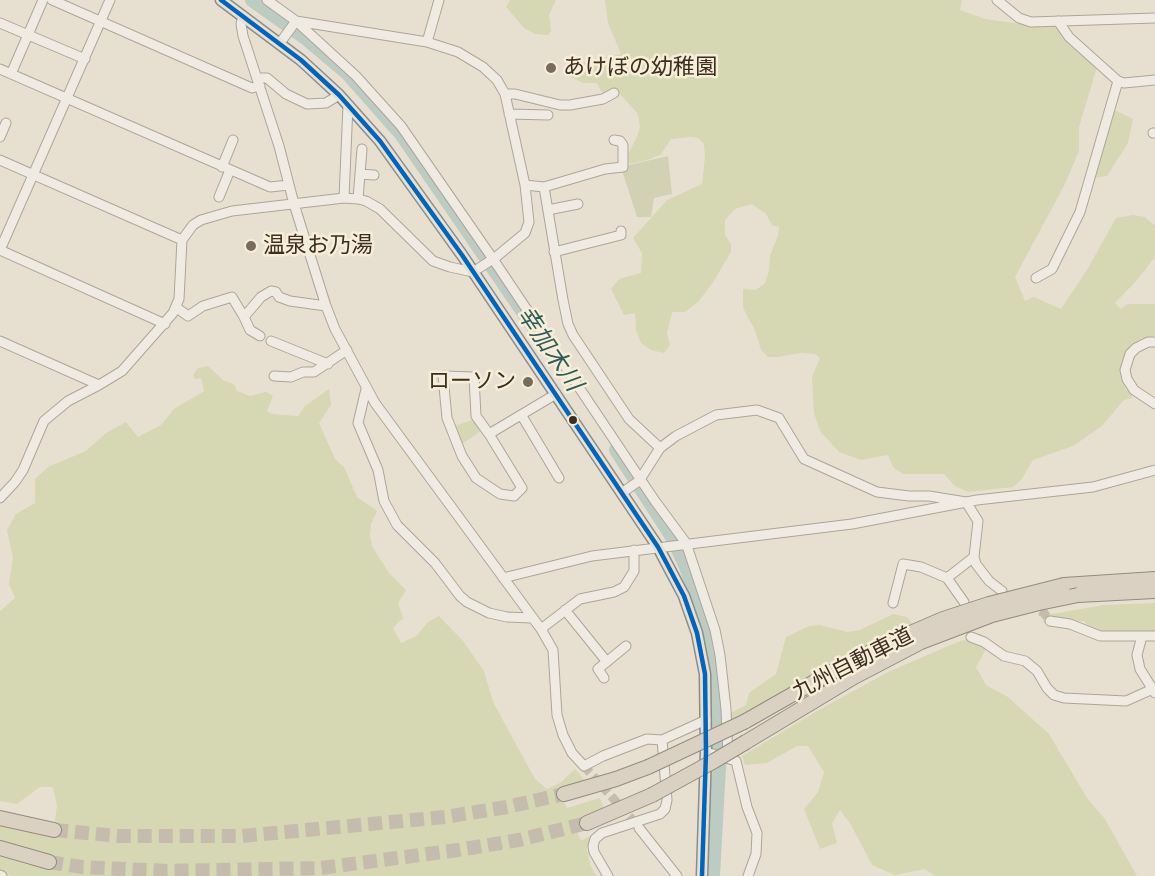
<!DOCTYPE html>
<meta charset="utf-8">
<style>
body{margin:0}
canvas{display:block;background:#e7e0d1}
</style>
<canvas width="1155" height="876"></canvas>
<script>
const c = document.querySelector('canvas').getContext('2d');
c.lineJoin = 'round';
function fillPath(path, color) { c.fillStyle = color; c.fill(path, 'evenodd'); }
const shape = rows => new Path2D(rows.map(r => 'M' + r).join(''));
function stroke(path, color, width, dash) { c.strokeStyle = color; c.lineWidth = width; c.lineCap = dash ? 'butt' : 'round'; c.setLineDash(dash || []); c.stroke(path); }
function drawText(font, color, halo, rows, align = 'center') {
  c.font = font + ' "Zilla Slab","Noto Sans JP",serif'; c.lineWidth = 5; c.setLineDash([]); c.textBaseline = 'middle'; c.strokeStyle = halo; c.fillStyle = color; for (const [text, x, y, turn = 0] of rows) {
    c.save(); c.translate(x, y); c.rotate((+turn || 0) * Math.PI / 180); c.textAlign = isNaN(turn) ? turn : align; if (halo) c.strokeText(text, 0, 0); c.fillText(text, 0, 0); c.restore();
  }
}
const green = shape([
 [510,0,556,0,549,15,551,31,548,35,535,34,524,28,506,7],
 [605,0,962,0,960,10,985,19,1028,25,1054,25,1097,67,1079,127,1079,151,1065,184,1015,277,1025,301,1034,297,1061,309,1087,270,1116,218,1133,215,1145,217,1155,226,1155,257,1137,280,1115,303,1121,309,1127,304,1155,304,1155,336,1142,338,1135,342,1126,352,1121,362,1121,378,1126,389,1132,395,1132,398,1124,400,1102,426,1073,446,1033,460,1021,480,1013,487,968,492,955,486,944,474,903,474,893,467,888,455,861,460,839,452,820,431,814,413,812,377,820,358,815,354,801,353,778,357,768,357,761,350,755,330,743,308,743,289,756,290,765,283,769,271,770,256,778,235,779,227,772,225,766,214,752,204,735,209,725,220,725,235,731,244,731,252,712,284,698,302,685,312,672,312,667,333,670,345,664,353,651,350,641,343,636,330,635,313,624,315,611,289,619,279,641,273,642,253,633,238,667,200,702,184,705,157,704,144,698,138,691,137,671,139,661,154,650,159,630,164,627,156,637,137,640,127,638,114,620,94,605,99,597,83,583,83,569,76,570,66,621,54,608,23],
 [1115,110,1133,119,1128,143,1107,176,1094,178],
 [208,366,224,381,234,384,237,391,250,396,266,392,273,396,267,411,272,414,298,416,305,406,329,389,331,405,319,423,335,459,344,467,357,497,377,511,371,524,370,536,373,548,389,573,406,590,398,603,403,618,393,628,401,643,416,636,428,622,439,616,463,641,484,671,493,702,535,779,547,789,560,783,575,769,587,783,559,792,567,808,600,798,605,811,574,825,581,841,594,834,587,848,590,864,596,876,11,876,0,872,0,855,28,865,50,867,0,842,0,825,53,834,57,806,53,787,40,787,17,804,0,801,0,611,15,598,9,584,13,558,7,530,16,514,35,503,35,479,48,467,86,451,106,433,126,422,138,437,161,425,174,409,204,391,201,378,195,379,193,375,198,368],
 [474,419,481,431,462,444,453,427],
 [1155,603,1155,632,1103,634,1092,630,1084,621,1044,623,1041,616,1104,605],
 [893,614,907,617,914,626,728,724,727,715,746,705,749,693,776,674,786,637,809,626,820,625,847,632,860,630],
 [981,634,985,651,976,667,986,685,1008,697,1049,734,1087,798,1105,819,1137,876,935,876,925,869,895,875,872,865,851,825,840,810,832,823,837,843,820,849,804,809,818,792,824,772,808,746,797,746,767,763,745,765,742,756,817,711,890,671,953,644]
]);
const cemetery = shape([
 [668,156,672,194,654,198,651,217,637,217,621,167]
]);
const river = shape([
 [252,0,304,37,348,74,401,134,538,334],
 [616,450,672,537,686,567,709,634,714,663,718,713,719,767,713,876]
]);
const minorTunnel = shape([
 [1028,605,1044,613,1050,621],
 [584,766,638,826]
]);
const highwayTunnel = shape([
 [54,830,119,836,242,836,445,817,507,807,564,794],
 [49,862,82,867,167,871,321,868,458,850,519,840,587,823]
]);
const minor = shape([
 [52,0,252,88,260,86],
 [267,0,296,21,356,76,401,126,493,259,655,501,686,543,715,630,720,655,726,709,728,758],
 [997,0,1019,18,1031,22,1155,18],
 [243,16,241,24,243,36,279,146,294,204,326,306,335,329,375,403,541,629,553,650,557,715,563,735,572,753,584,766,603,756,647,739,662,740,706,720],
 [1058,21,1069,37,1118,81,1124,83,1155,80],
 [0,23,85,59],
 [427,42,439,0],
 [0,69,270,187,289,185],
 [11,74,43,0],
 [257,78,267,78,286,94,307,104,326,103,339,95],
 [505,94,515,94,560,105,570,105,603,99,614,93],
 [509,114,548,115],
 [1153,133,1155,133],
 [0,137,6,123],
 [0,160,182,240],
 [222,167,233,140],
 [360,174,374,175],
 [525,185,544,187,563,300,568,324,573,335,629,419,660,448],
 [544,187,605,169,623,167,623,145,620,141,614,140],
 [219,197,230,170],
 [344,198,348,105],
 [358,199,362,149],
 [548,210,578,204],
 [0,250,110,0],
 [0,250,165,324],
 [554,252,621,235,621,231],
 [1036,278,1052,269,1080,212,1118,81],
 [177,308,188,316,203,306,232,297,244,317,261,297,271,291,276,292,279,297,290,301,326,306],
 [244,317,250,330,260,336],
 [0,341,99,385],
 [271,341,328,364],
 [1155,342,1148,342,1136,348,1130,354,1125,370,1127,379,1134,390,1155,404],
 [274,376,291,377,303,372,314,372,347,350],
 [366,389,358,423,378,470,384,501,397,525,435,563,460,596,467,602,489,613,507,617,531,618],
 [522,416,559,478],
 [489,434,476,416,474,377,443,376,447,418,462,456,476,478,500,494,514,496,522,488,489,434,556,394],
 [623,492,639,481,660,448,676,436,716,415,757,410,779,418,804,459,877,492,909,496,929,496,966,502,978,521,974,557,976,564,989,581,1002,591],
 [0,498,15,482,23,470,44,421,68,401,99,385,122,371,173,313,179,299,182,240,193,225,201,220,232,211,344,198,358,199,366,201,380,209,433,261,450,267,473,272,496,257,525,233,529,222,525,185,505,94,497,80,483,67,458,52,427,42,296,21,280,43],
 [503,578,592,556,852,524,977,500,1093,487,1155,470],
 [964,602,947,578,974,557],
 [893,603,903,564,921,567,947,578],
 [565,610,607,662],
 [1050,621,1070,624,1100,636,1155,636],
 [541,629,580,599,614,592,624,587,634,571,634,550],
 [1142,636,1137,655,1140,669,1155,693],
 [971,637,984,642,1004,656,1025,661,1037,671,1047,688,1054,695,1064,698,1126,701,1155,688],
 [604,678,598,669,626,646],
 [706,752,736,761,747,807,757,833,756,854,748,876],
 [639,828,677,876],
 [0,875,2,876],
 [608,876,594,852,593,846,595,839,602,833,660,814,665,809,667,800,662,740]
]);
const major = shape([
 [221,0,301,60,339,95,380,141,462,255,658,547,684,596,697,633,705,674,706,752,702,876]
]);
const highway = shape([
 [1064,585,1155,579],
 [1078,595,1155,591],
 [744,722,846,664,906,635],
 [746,742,854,677,921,642],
 [564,794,616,779,648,767],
 [0,818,54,830],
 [587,823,652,795],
 [0,848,49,862]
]);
const highwayBridge = shape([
 [906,635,943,619,989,604,1064,585],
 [921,642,992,615,1039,603,1078,595],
 [648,767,744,722],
 [652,795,714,761,746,742]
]);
const bus1 = shape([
 [221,0,301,60,339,95,380,141,462,255,658,547,684,596,697,633,705,674,706,752,702,876]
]);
const markers = [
 [551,68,6,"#786c5e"],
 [251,246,6,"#786c5e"],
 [528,382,6,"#786c5e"],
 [573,420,5,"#3d2e20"]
];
const poiNames = [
 ["あけぼの幼稚園",563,68],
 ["温泉お乃湯",263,246],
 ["ローソン",516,382,"right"]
];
const streetNames = [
 ["九州自動車道",853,664,-27]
];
const waterNames = [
 ["幸加木川",549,349,56]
];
fillPath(green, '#d6d7b3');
fillPath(cemetery, '#d1d1b3');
stroke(river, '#bcccc2', 14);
stroke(minorTunnel, '#c5bcae', 9, [9, 4.5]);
stroke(highwayTunnel, '#c5bcae', 14, [14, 7]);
stroke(minor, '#ada599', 11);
stroke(major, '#928b80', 13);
stroke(highway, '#928b80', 16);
stroke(minor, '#efebe3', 9);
stroke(major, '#e6e1d4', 10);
stroke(highway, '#dad1c2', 14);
stroke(highwayBridge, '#928b80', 16, []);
stroke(highwayBridge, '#dad1c2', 14);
stroke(bus1, '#0065bd', 4.5);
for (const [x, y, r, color] of markers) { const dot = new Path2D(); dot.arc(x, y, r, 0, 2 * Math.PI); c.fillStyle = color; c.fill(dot); stroke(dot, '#f7eed8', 2); }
drawText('22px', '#3d2e20', '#f7eed8', poiNames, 'left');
drawText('22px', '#3d2e20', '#f7eed8', streetNames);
drawText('italic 24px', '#2f5d5a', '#f7eed8', waterNames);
</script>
